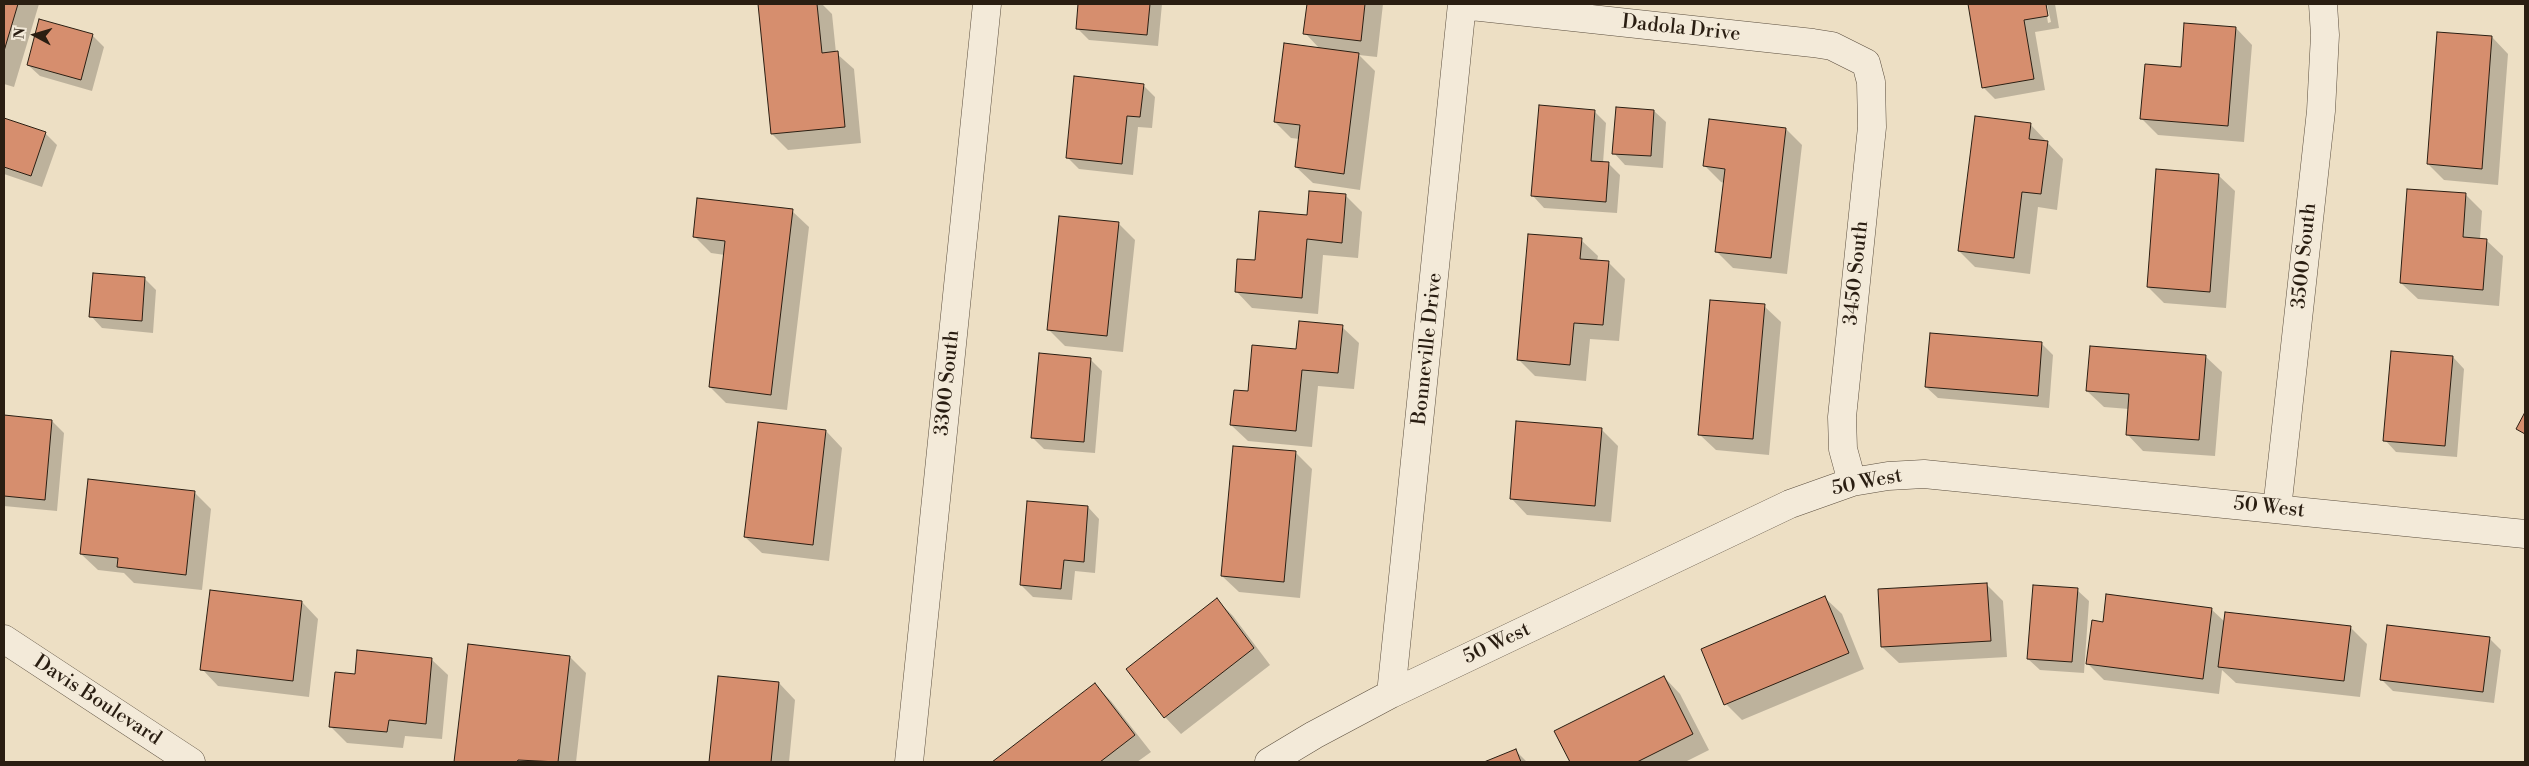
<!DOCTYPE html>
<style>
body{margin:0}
#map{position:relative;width:2529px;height:766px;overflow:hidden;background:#eddfc4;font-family:"Libre Bodoni",serif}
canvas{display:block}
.frame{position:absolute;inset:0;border:5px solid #2a1e12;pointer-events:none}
.north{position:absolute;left:10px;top:10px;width:50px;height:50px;-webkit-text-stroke:4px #f3ead9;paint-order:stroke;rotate:276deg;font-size:14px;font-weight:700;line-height:20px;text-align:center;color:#2a1e12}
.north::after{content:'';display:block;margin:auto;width:18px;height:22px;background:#2a1e12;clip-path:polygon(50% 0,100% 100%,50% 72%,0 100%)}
</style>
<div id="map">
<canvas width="2529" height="766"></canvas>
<div class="frame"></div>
<div class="north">N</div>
</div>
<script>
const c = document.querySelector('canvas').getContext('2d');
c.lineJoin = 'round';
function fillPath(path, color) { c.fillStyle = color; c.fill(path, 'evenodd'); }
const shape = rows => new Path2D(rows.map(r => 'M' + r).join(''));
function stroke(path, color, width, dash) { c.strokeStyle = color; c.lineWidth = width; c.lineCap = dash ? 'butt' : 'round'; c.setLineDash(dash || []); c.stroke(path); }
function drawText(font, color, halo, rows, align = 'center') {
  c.font = font + ' "Libre Bodoni",serif'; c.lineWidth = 4.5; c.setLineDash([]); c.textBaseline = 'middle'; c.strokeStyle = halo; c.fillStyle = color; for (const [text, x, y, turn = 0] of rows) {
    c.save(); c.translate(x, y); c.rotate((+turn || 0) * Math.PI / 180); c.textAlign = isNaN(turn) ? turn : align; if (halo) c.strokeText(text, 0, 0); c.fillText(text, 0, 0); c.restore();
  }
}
const shadow = shape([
 [4,4,39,4,14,87,4,84],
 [759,4,822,4,832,14,836,53,854,69,861,143,788,150,772,134],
 [1080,4,1162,4,1158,46,1089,40,1077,28],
 [1308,4,1383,4,1377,57,1359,55,1375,71,1360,190,1313,183,1296,167,1300,139,1291,138,1275,122,1320,49,1305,33],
 [1969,4,2045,4,2048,23,2051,22,2047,4,2055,4,2059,28,2035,32,2045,90,1995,99,1983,87],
 [2236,28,2252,45,2244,142,2158,135,2141,118,2182,68],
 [92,35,104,47,92,91,40,76,28,65],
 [2492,37,2508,54,2498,185,2444,180,2428,164],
 [1143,85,1155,97,1152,128,1138,127,1133,175,1079,169,1067,157],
 [1594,111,1606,123,1603,163,1609,164,1620,175,1617,213,1544,208,1533,196],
 [1654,111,1666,122,1663,168,1625,165,1614,153],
 [4,119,45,133,57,145,42,187,4,174],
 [2030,124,2063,159,2057,210,2038,207,2030,274,1975,267,1959,251],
 [1786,129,1802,145,1787,274,1733,268,1716,251,1724,183,1721,182,1705,166],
 [2218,175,2235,191,2226,308,2164,303,2148,287],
 [2408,190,2466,195,2482,211,2480,239,2486,240,2503,256,2499,306,2418,299,2401,283],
 [1346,196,1362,212,1358,258,1323,255,1318,314,1252,308,1236,291,1256,261,1308,217],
 [792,211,809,227,787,410,726,403,710,387,725,255,711,253,695,237],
 [1118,223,1135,240,1123,352,1065,346,1048,329],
 [1581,240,1598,256,1597,261,1608,262,1625,279,1619,341,1590,339,1586,381,1535,376,1519,360],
 [145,279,156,290,153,333,102,328,91,316],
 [1764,306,1781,322,1769,455,1716,450,1699,434],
 [1342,327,1359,343,1354,389,1318,386,1312,447,1248,441,1231,425,1249,392,1298,350],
 [2041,343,2053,355,2049,408,1938,398,1926,387],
 [2205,356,2222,372,2215,456,2143,451,2127,434,2129,409,2104,407,2087,391],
 [2453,357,2464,369,2457,457,2396,452,2385,440],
 [1091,360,1102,371,1095,453,1044,449,1032,437],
 [4,417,52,421,64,433,57,511,4,506],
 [1601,429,1618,446,1611,522,1527,515,1511,498],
 [826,431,842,448,829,561,762,553,745,537],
 [1296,453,1312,469,1300,598,1239,592,1222,576],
 [194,492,211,509,202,590,134,583,124,573,98,570,81,554],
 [1088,507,1099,519,1095,573,1075,571,1072,600,1033,597,1021,585],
 [1986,584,2003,601,2007,657,1899,663,1882,647],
 [2077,590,2089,601,2084,673,2040,670,2028,659],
 [1825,598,1842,614,1864,669,1742,720,1726,704],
 [1217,600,1233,616,1270,665,1181,734,1165,717],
 [302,602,318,619,309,697,218,686,202,669],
 [2211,609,2225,622,2350,627,2367,644,2360,697,2236,683,2222,670,2219,694,2104,680,2087,663,2104,623],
 [2489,638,2501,650,2494,703,2393,691,2381,679],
 [469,645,570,657,586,673,576,762,455,762],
 [431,659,448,675,442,739,405,736,403,748,347,743,330,726,356,676],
 [719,677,779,683,795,700,789,762,711,762],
 [1664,677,1680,694,1709,750,1685,762,1571,762,1556,732],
 [1095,685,1111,701,1151,752,1137,762,994,762],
 [1515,750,1527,762,1487,762]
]);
const building = shape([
 [4,4,18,4,4,51,4,4],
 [758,4,817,4,822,53,838,51,845,127,771,134,758,4],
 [1078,4,1150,4,1147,35,1076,29,1078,4],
 [1307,4,1365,4,1361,41,1303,34,1307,4],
 [1968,4,2046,4,2048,16,2024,20,2034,79,1982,88,1968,4],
 [39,19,93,34,81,80,27,65,39,19],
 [2184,23,2236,27,2228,126,2140,119,2145,64,2181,67,2184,23],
 [2437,32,2492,36,2482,169,2427,164,2437,32],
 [1284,43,1359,53,1344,174,1295,167,1300,125,1274,122,1284,43],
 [1074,76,1144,84,1140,117,1127,116,1122,164,1066,158,1074,76],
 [1539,105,1595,110,1591,161,1609,162,1606,202,1531,196,1539,105],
 [1616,107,1654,110,1651,156,1612,154,1616,107],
 [1975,116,2031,123,2029,139,2048,141,2041,194,2022,192,2014,258,1958,251,1975,116],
 [4,118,46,132,31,176,4,167,4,118],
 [1709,119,1786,128,1771,258,1715,252,1725,169,1703,166,1709,119],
 [2156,169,2219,174,2210,292,2147,287,2156,169],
 [2407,189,2466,193,2463,237,2487,239,2483,290,2400,283,2407,189],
 [1309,191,1346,194,1342,243,1307,239,1302,298,1235,292,1237,259,1255,260,1259,211,1307,215,1309,191],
 [697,198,793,209,771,395,709,387,725,241,693,237,697,198],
 [1059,216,1119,222,1107,336,1047,330,1059,216],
 [1528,234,1582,238,1580,259,1609,261,1603,325,1574,323,1570,365,1517,360,1528,234],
 [93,273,145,277,142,321,89,317,93,273],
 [1710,300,1765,304,1753,439,1698,435,1710,300],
 [1299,321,1343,325,1338,373,1302,370,1296,431,1230,425,1234,390,1248,391,1252,345,1296,349,1299,321],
 [1930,333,2042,342,2038,396,1925,387,1930,333],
 [2090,346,2206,355,2199,440,2126,435,2129,394,2086,391,2090,346],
 [2391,351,2453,356,2445,446,2383,441,2391,351],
 [1039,353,1091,358,1084,442,1031,438,1039,353],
 [2525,412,2525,434,2516,429,2525,412],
 [4,415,52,420,45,500,4,496,4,415],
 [1516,421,1602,428,1595,506,1510,499,1516,421],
 [758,422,826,430,813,545,744,537,758,422],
 [1233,446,1296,451,1284,582,1221,576,1233,446],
 [88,479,195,491,186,575,117,567,118,558,80,554,88,479],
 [1027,501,1088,506,1084,562,1064,560,1061,589,1020,585,1027,501],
 [1987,583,1991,641,1881,647,1878,589,1987,583],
 [2033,585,2078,588,2072,662,2027,659,2033,585],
 [210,590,302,601,293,681,200,670,210,590],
 [2106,594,2212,608,2203,679,2086,664,2092,620,2103,622,2106,594],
 [1825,596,1849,653,1724,705,1701,649,1825,596],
 [1217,598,1254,648,1164,718,1126,669,1217,598],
 [2225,612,2351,626,2344,681,2218,667,2225,612],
 [2387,625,2490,637,2483,692,2380,680,2387,625],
 [468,644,570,656,558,762,518,760,517,762,454,762,468,644],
 [357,650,432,658,426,724,389,720,387,732,329,727,335,672,355,674,357,650],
 [718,676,779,682,771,762,709,762,718,676],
 [1664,676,1693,734,1637,762,1570,762,1554,731,1664,676],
 [1095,683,1135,735,1100,762,992,762,1095,683],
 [1516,749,1521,762,1484,762,1516,749]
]);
const minor = shape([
 [1462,5,1813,43,1832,46,1866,63,1871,82,1872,127,1842,417,1843,449,1852,482],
 [2277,509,2321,111,2325,35,2323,4],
 [4,639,191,762],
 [1391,694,1462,4],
 [909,762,987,4],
 [1269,762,1314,735,1391,694,1790,504,1852,482,1888,476,1924,474,2525,534]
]);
const streetNames = [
 ["Dadola Drive",1681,29,6],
 ["3500 South",2305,256,-84],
 ["3450 South",1857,273,-84],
 ["Bonneville Drive",1428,349,-84],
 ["3300 South",948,383,-84],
 ["50 West",1867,483,-11],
 ["50 West",2269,508,6],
 ["50 West",1497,644,-25],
 ["Davis Boulevard",97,701,33]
];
fillPath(shadow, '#0003');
fillPath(building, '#d68e6e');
stroke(building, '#2a1e12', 1);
stroke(minor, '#5b4e3e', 29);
stroke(minor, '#f3ead9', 28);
drawText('20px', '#2a1e12', '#f3ead9', streetNames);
</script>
